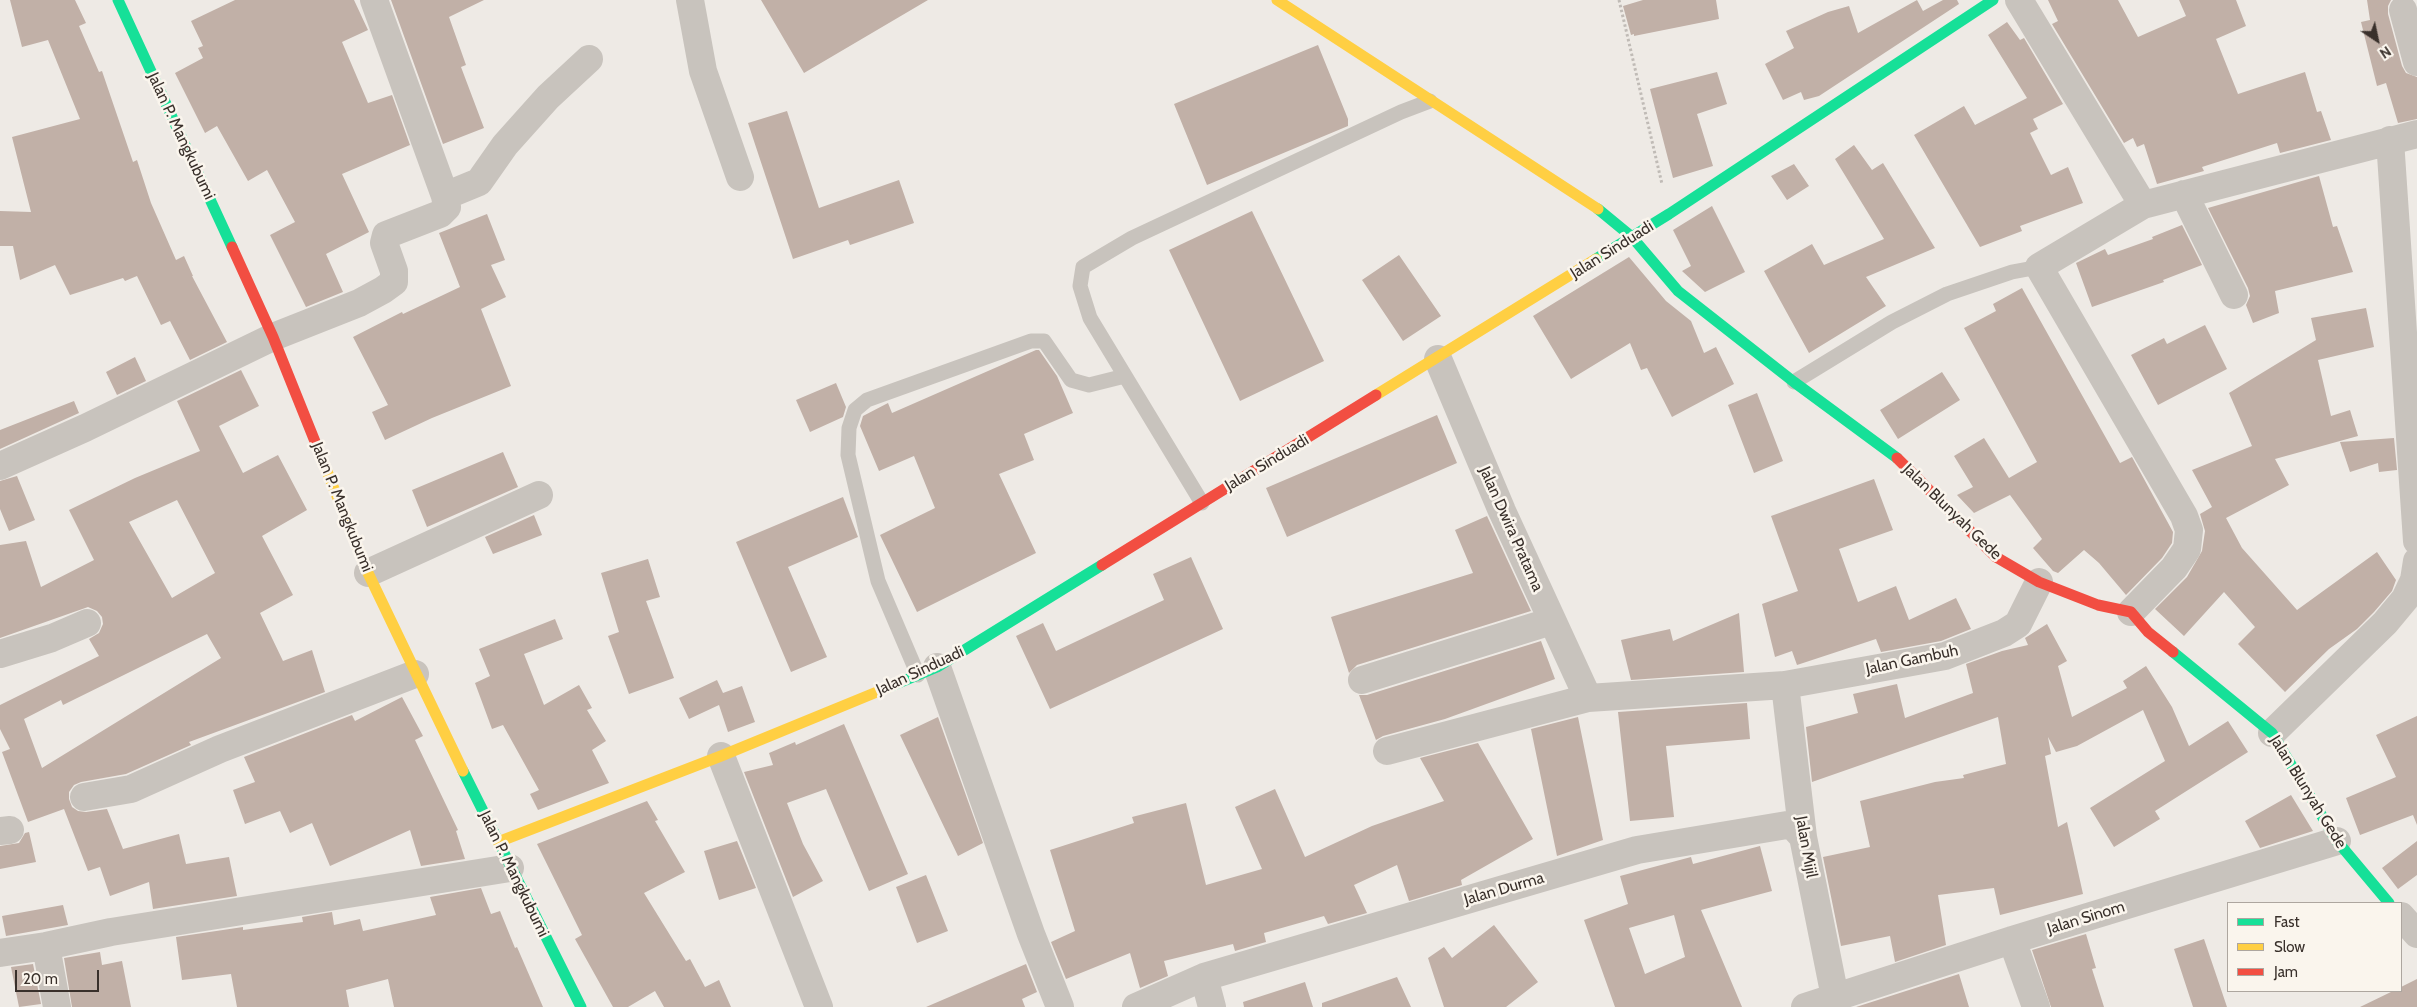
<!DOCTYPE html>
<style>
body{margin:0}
#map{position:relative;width:2417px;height:1007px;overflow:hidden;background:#eeeae5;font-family:Cabin,sans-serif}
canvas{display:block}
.legend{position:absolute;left:2227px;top:902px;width:175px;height:90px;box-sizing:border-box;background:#faf5ed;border:1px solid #ada69f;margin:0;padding:6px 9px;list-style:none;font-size:15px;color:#39302b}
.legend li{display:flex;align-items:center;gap:10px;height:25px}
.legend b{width:25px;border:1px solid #ada69f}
.north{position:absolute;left:2352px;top:15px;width:50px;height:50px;-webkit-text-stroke:4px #faf5ed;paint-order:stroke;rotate:146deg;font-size:14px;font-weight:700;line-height:20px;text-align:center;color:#39302b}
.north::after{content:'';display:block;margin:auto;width:18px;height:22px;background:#39302b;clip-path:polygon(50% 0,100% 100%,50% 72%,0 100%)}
.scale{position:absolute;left:15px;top:970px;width:84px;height:22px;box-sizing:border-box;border:2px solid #39302b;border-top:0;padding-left:6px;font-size:15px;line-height:18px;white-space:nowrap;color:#39302b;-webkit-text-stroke:4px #faf5ed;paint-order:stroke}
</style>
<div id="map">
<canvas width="2417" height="1007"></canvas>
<ul class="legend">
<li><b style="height:6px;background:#16e098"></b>Fast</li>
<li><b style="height:6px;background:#ffcf43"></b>Slow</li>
<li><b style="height:6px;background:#f24e42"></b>Jam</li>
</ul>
<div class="north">N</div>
<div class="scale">20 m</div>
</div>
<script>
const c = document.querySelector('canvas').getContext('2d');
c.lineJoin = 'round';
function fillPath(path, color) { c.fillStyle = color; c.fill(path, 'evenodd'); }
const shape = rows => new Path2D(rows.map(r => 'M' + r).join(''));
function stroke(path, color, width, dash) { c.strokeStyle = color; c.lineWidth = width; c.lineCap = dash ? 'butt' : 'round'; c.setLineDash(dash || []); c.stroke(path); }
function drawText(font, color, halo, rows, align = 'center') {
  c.font = font + ' Cabin,sans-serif'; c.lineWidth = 5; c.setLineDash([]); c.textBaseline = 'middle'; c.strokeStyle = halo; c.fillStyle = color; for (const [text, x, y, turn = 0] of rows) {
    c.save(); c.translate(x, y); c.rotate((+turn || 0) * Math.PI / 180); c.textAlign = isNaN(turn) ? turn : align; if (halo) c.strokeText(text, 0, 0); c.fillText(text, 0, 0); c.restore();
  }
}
const building = shape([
 [10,0,75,0,86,23,79,26,99,72,102,71,133,162,137,160,151,203,176,260,184,256,193,276,192,276,227,342,190,360,170,321,161,325,137,276,125,281,123,278,70,295,55,265,20,280,13,246,0,246,0,211,31,212,12,137,80,119,48,40,22,47],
 [235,0,354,0,368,30,342,42,368,103,392,95,410,145,342,174,369,232,326,254,343,292,306,307,270,235,295,222,267,170,248,181,217,126,205,133,175,73,203,58,198,48,203,46,191,21],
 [391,0,484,0,449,17,466,65,461,67,484,128,443,144],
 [761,0,928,0,804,73],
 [1643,0,1716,0,1719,19,1634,36,1634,34,1631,35,1623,6],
 [1917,0,1923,11,1943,0,1957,0,1959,4,1819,96,1804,100,1801,92,1783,100,1765,64,1794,48,1786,31,1828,12,1849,6,1858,33],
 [2048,0,2118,0,2138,37,2186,16,2179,0,2236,0,2246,26,2216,39,2238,94,2305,72,2317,112,2321,111,2331,140,2280,153,2277,143,2202,167,2204,171,2157,184,2144,144,2137,147,2133,138,2124,143,2052,24,2058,21],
 [2367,0,2391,0,2388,6,2388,14,2402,66,2406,73,2417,77,2417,119,2398,123,2386,83,2377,86,2361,22,2370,20],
 [2007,22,2020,40,2024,38,2063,104,2033,119,2038,129,2030,133,2051,175,2068,167,2083,203,2020,226,2022,231,1980,247,1914,135,1964,106,1975,125,2027,98,1988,35],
 [1318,45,1348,119,1348,126,1207,185,1174,104],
 [1717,72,1727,104,1697,114,1713,166,1673,178,1650,89],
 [787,111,819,208,899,180,914,223,850,245,848,240,793,259,748,123],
 [1854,145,1872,170,1883,163,1935,248,1866,277,1886,306,1809,353,1764,271,1812,244,1824,265,1884,239,1835,159],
 [1794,164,1809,186,1787,200,1771,176],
 [2319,176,2333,227,2337,226,2353,272,2275,291,2279,313,2253,323,2246,305,2250,296,2248,288,2208,208],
 [1712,206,1745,272,1705,292,1682,271,1691,266,1673,230],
 [1252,211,1324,361,1240,401,1169,250],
 [487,214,505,260,491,265,506,297,481,309,511,386,432,418,385,440,372,412,388,405,353,337,402,312,403,314,460,287,439,233],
 [2182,225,2202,265,2163,280,2164,282,2092,307,2076,263,2105,249,2108,255,2153,239,2152,237],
 [1399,255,1441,316,1403,341,1362,280],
 [1629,257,1666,301,1691,321,1704,353,1716,347,1734,384,1672,417,1647,368,1641,370,1630,343,1571,379,1533,316],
 [2022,288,2120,463,2132,457,2173,532,2172,543,2162,558,2126,595,2099,563,2084,550,2058,573,2053,571,2033,548,2042,539,2010,495,1974,513,1957,495,1973,487,1954,456,1984,438,2009,478,2037,462,1964,328,1996,311,1993,304],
 [2366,308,2374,347,2318,360,2331,416,2350,410,2358,436,2275,459,2289,485,2226,518,2242,548,2297,610,2377,552,2396,580,2392,591,2374,612,2357,629,2329,649,2285,692,2238,644,2255,627,2224,592,2184,636,2155,609,2187,577,2202,551,2205,531,2200,514,2212,507,2192,470,2252,446,2229,393,2316,340,2311,318],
 [2205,325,2227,369,2158,405,2131,355,2164,338,2167,344],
 [1036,350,1039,350,1057,376,1073,413,1024,434,1034,460,999,474,1036,553,917,612,880,535,935,508,914,456,879,471,860,426,863,416,888,403,892,413],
 [135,357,146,381,117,395,106,372],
 [241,370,259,406,219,426,243,473,278,455,307,510,262,536,293,595,260,613,283,661,312,650,325,692,189,742,191,745,126,774,81,782,74,785,69,792,69,799,72,807,78,811,86,812,107,809,123,849,179,834,186,864,229,857,237,896,153,909,149,882,110,896,100,867,88,871,64,809,28,822,2,752,10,749,0,729,0,705,99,656,89,639,99,633,103,624,102,617,97,611,88,607,0,638,0,545,26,541,41,587,94,560,69,510,135,478,200,451,177,401],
 [177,500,215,573,172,598,129,522],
 [207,634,221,658,42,768,24,719,61,700,63,705],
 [1942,372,1960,400,1898,439,1880,410],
 [836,383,846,407,843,417,810,432,796,400],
 [1757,393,1783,461,1754,473,1728,405],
 [74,401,79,413,0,449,0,430],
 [1437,415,1457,463,1287,537,1266,488],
 [2394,438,2397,470,2379,472,2378,463,2350,472,2340,442],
 [503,452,518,487,427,527,412,490],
 [17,476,35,520,9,531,0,509,0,481],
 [1874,479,1893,530,1839,549,1858,602,1896,586,1909,620,1956,598,1971,629,1941,641,1881,652,1876,639,1797,665,1792,651,1775,657,1762,604,1798,591,1771,516],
 [843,497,858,537,788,567,827,657,791,672,736,542],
 [534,515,542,535,493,554,485,537],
 [1487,516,1531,611,1357,665,1349,673,1331,617,1473,573,1455,530],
 [1191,557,1223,629,1050,709,1016,636,1043,623,1056,651,1164,600,1153,574],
 [648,559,660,597,646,601,674,678,629,694,608,636,619,632,601,573],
 [1739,613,1744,672,1631,680,1621,640,1670,629,1673,641],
 [555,619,563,639,524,654,544,705,579,685,592,708,587,710,606,741,592,750,609,783,538,810,530,794,539,790,503,725,492,729,475,683,490,676,479,649],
 [2047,624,2067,661,2058,666,2072,717,2127,688,2123,681,2146,666,2172,707,2189,746,2228,721,2248,752,2155,811,2160,819,2114,847,2090,808,2165,761,2143,710,2077,746,2056,752,2048,737,2051,754,2045,756,2058,827,2067,822,2083,894,2000,915,1994,888,1938,895,1946,945,1895,962,1890,936,1841,946,1823,857,1870,847,1860,801,1935,782,1964,778,1963,775,2006,764,1998,717,1812,782,1806,727,1858,713,1853,694,1897,684,1905,718,1973,693,1966,664,2002,651,2028,645,2025,638],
 [1541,641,1555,679,1445,719,1383,736,1376,740,1359,695,1367,695],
 [717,680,723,693,742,686,755,722,728,732,719,705,689,719,679,698],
 [402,697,423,736,415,740,458,830,456,831,465,859,421,866,410,830,330,866,312,823,290,833,280,811,245,824,233,790,255,782,244,757,352,715,355,721],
 [1747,703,1750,739,1666,746,1674,817,1630,821,1618,712],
 [2417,716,2417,825,2413,815,2360,835,2346,798,2396,777,2376,735],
 [938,717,983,843,958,856,900,735],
 [1578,717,1603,840,1557,856,1531,729],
 [844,724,908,874,869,891,826,789,787,803,803,844,823,881,793,897,744,772,773,765,769,753,795,742,796,745],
 [1478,743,1533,839,1461,880,1462,885,1409,901,1397,865,1354,885,1367,913,1328,924,1324,916,1264,933,1266,942,1235,951,1233,944,1164,961,1168,976,1140,988,1130,953,1066,979,1051,942,1075,931,1050,850,1134,823,1132,817,1186,803,1206,885,1262,869,1235,807,1275,789,1305,857,1372,826,1444,801,1420,758],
 [2291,795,2313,831,2260,848,2245,821],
 [647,801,658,820,655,821,685,872,644,893,686,961,690,959,705,987,719,980,731,1007,664,1007,655,991,628,1007,613,1007,575,939,582,935,537,844],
 [29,832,36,862,0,869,0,846,19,843,25,833],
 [737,841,756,888,719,900,704,851],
 [2417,841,2417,875,2398,889,2382,868],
 [1760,846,1772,891,1701,910,1742,1007,1615,1007,1584,920,1628,904,1620,876,1691,857,1693,864],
 [1674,915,1685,957,1645,974,1629,928],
 [926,875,948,931,917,943,896,887],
 [481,888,491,914,500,911,515,948,517,947,543,1007,394,1007,388,979,346,990,349,1007,237,1007,231,974,182,980,176,937,243,927,243,930,303,922,302,917,332,912,334,925,360,919,363,931,436,915,430,897],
 [63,905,68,925,6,936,2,916],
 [1494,925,1538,982,1506,1007,1444,1007,1428,958,1444,947,1452,958],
 [2086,934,2096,968,2092,969,2104,1007,2051,1007,2032,950],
 [2204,939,2227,1007,2193,1007,2174,949],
 [100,952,102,965,122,961,131,1007,72,1007,64,958],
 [33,964,41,1004,19,1007,11,967],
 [1026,964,1037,992,1022,999,1025,1007,926,1007],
 [1959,974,1969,1007,1856,1007],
 [1397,977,1411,1007,1322,1007,1322,1003],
 [2417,979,2417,1007,2360,1007,2393,991,2401,991,2401,987],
 [1305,982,1313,1007,1244,1007,1243,1002]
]);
const path = shape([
 [1619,0,1662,184]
]);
const lane = shape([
 [1794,382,1892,322,1947,294,2012,272,2039,267],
 [1202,503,1090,318,1080,286,1083,267,1132,238,1401,112,1430,101],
 [918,675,878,581,848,455,849,428,855,410,867,400,1031,341,1044,341,1071,380,1089,385,1125,376]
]);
const street = shape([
 [374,0,445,196],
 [690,0,703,71,740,177],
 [2019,0,2143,205],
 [2403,10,2417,62],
 [2390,140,2417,541],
 [2184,194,2234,295],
 [1438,359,1502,511,1588,698],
 [0,466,85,428,273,337,359,303,383,290,394,282,394,271,384,243,386,235,440,214,447,207,445,196,479,182,505,145,548,97,589,59],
 [368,573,539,495],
 [2131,612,2174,568,2187,549,2189,530,2184,516,2039,267,2143,205,2417,134],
 [0,654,52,638,87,623],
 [937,667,1031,934,1060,1007],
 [1362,680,1552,621],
 [1785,685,1803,837,1837,1007],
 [2272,733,2385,623,2405,599,2414,580,2417,561],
 [1387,751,1588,698,1785,685,1945,656,2004,633,2018,624,2039,582],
 [721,756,819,1007],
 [84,797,131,789,220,749,415,674],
 [0,831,10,830],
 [2401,916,2417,934],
 [2012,940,2036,1007],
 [46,946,57,1007],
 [0,953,46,946,111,932,510,868],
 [1204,977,1212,1007],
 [1136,1007,1204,977,1637,850,1787,825,1793,826,1803,837],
 [1805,1007,2012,940,2337,841]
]);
const fast = shape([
 [118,0,232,247],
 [1598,209,1632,237,1678,291,1794,382,1897,458],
 [1596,259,1669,214,1993,0],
 [2173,652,2272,733,2337,841,2389,903],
 [889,687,937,667,1102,565],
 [463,771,581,1007]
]);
const slow = shape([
 [1277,0,1598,209],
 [1376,395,1596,259],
 [322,459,368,573,463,771],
 [498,842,721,756,889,687]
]);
const jam = shape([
 [232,247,273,337,322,459],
 [1897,458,1996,557,2039,582,2098,605,2131,612,2148,632,2173,652],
 [1102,565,1376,395]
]);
const streetNames = [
 ["Jalan P. Mangkubumi",181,136,65],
 ["Jalan Sinduadi",1612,250,-32],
 ["Jalan Sinduadi",1267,463,-31],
 ["Jalan P. Mangkubumi",342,507,68],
 ["Jalan Blunyah Gede",1952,512,44],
 ["Jalan Dwira Pratama",1511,529,66],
 ["Jalan Gambuh",1912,660,-12],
 ["Jalan Sinduadi",920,671,-25],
 ["Jalan Blunyah Gede",2308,792,58],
 ["Jalan Mijil",1806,847,80],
 ["Jalan P. Mangkubumi",514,874,64],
 ["Jalan Durma",1504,889,-16],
 ["Jalan Sinom",2086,918,-17]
];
fillPath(building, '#c1b0a7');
stroke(path, '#c0bbb6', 3, [2.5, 2.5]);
stroke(lane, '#c8c3bd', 15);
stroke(street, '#c8c3bd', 28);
stroke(fast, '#16e098', 11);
stroke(slow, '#ffcf43', 11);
stroke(jam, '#f24e42', 11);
drawText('16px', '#39302b', '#faf5ed', streetNames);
</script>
